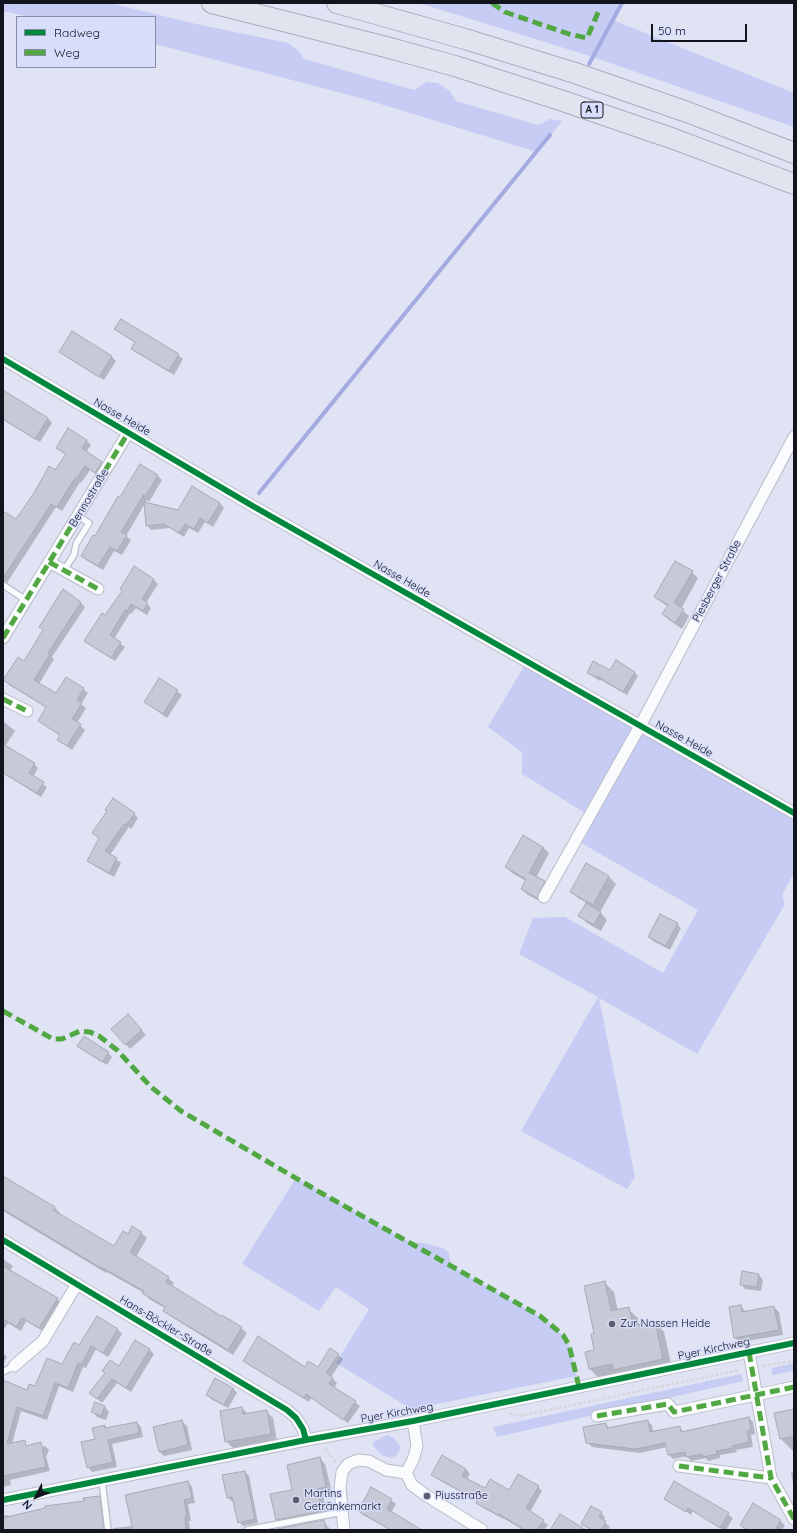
<!DOCTYPE html>
<meta charset="utf-8">
<style>
body{margin:0}
#map{position:relative;width:797px;height:1533px;overflow:hidden;background:#dfe3f3;font-family:Quicksand,sans-serif}
canvas{display:block}
.frame{position:absolute;inset:0;border:4px solid #12141e;pointer-events:none}
.legend{position:absolute;left:16px;top:16px;width:140px;height:52px;box-sizing:border-box;background:#d7ddfb;border:1px solid #888da3;margin:0;padding:5px 7px;list-style:none;font-size:12px;color:#12141e}
.legend li{display:flex;align-items:center;gap:8px;height:20px}
.legend b{width:20px;border:1px solid #888da3}
.north{position:absolute;left:16px;top:1477px;width:40px;height:40px;-webkit-text-stroke:3px #d7ddfb;paint-order:stroke;rotate:228deg;font-size:11px;font-weight:700;line-height:16px;text-align:center;color:#12141e}
.north::after{content:'';display:block;margin:auto;width:14px;height:18px;background:#12141e;clip-path:polygon(50% 0,100% 100%,50% 72%,0 100%)}
.scale{position:absolute;left:651px;top:24px;width:96px;height:18px;box-sizing:border-box;border:2px solid #12141e;border-top:0;padding-left:5px;font-size:12px;line-height:14px;white-space:nowrap;color:#12141e;-webkit-text-stroke:3px #d7ddfb;paint-order:stroke}
</style>
<div id="map">
<canvas width="797" height="1533"></canvas>
<div class="frame"></div>
<ul class="legend">
<li><b style="height:5px;background:#00873e"></b>Radweg</li>
<li><b style="height:5px;background:#51a843"></b>Weg</li>
</ul>
<div class="north">N</div>
<div class="scale">50 m</div>
</div>
<script>
const c = document.querySelector('canvas').getContext('2d');
c.lineJoin = 'round';
function fillPath(path, color) { c.fillStyle = color; c.fill(path, 'evenodd'); }
const shape = rows => new Path2D(rows.map(r => 'M' + r).join(''));
function stroke(path, color, width, dash) { c.strokeStyle = color; c.lineWidth = width; c.lineCap = dash ? 'butt' : 'round'; c.setLineDash(dash || []); c.stroke(path); }
function drawText(font, color, halo, rows, align = 'center') {
  c.font = font + ' Quicksand,sans-serif'; c.lineWidth = 3; c.setLineDash([]); c.textBaseline = 'middle'; c.strokeStyle = halo; c.fillStyle = color; for (const [text, x, y, turn = 0] of rows) {
    c.save(); c.translate(x, y); c.rotate((+turn || 0) * Math.PI / 180); c.textAlign = isNaN(turn) ? turn : align; if (halo) c.strokeText(text, 0, 0); c.fillText(text, 0, 0); c.restore();
  }
}
const green = shape([
 [3,3,110,3,196,24,288,43,299,51,304,59,414,90,427,82,438,83,450,91,456,101,538,125,550,119,562,121,537,152,364,99,155,44,155,17,30,17,3,11],
 [419,3,622,3,613,20,794,93,794,127,593,57],
 [527,661,794,813,794,873,782,895,785,904,697,1054,599,998,635,1177,627,1189,521,1131,598,997,519,954,533,918,565,917,663,973,698,910,576,840,590,816,522,774,522,752,488,727],
 [296,1178,409,1242,424,1243,445,1249,449,1253,450,1260,455,1268,547,1321,563,1335,569,1345,577,1376,411,1409,336,1363,369,1309,336,1287,319,1311,242,1264],
 [794,1363,794,1371,772,1375,772,1368],
 [741,1374,743,1381,497,1437,493,1427],
 [387,1435,394,1438,400,1446,399,1451,396,1456,390,1458,382,1455,373,1446,373,1442]
]);
const shadow = shape([
 [116,329,178,355,183,359,174,375,137,353,132,349,135,343,120,333],
 [72,332,112,357,116,361,104,380,65,356,60,352],
 [3,391,48,418,52,423,40,442,3,420],
 [86,440,91,445,86,452,106,467,100,477,90,470,81,483,80,482,62,511,56,507,3,589,3,513,17,520,66,455,57,448],
 [158,476,162,480,149,502,147,500,126,536,131,540,122,555,114,551,103,570,86,560,82,556],
 [220,503,224,508,213,527,205,522,198,533,189,528,184,537,170,528,151,530,147,525],
 [134,568,154,580,158,584,146,603,151,608,147,615,136,608,131,614,130,613,114,639,125,647,115,661,90,645,86,641,106,616,123,591],
 [692,572,698,578,681,609,689,616,682,629,669,620,663,614,668,607,655,597],
 [80,602,85,607,52,657,54,659,39,684,56,694,83,689,88,693,81,704,86,708,77,723,85,730,72,750,58,740,60,736,39,720,47,708,9,685,5,680,25,662],
 [610,671,635,673,638,676,627,695,601,680,600,681,592,676,588,672],
 [160,679,182,695,167,718,145,702],
 [3,721,15,731,5,746,34,764,38,768,33,777,47,787,41,797,3,773],
 [134,814,138,818,131,829,129,827,110,855,121,863,114,877,93,865,88,860],
 [543,847,549,853,536,878,544,882,550,888,543,903,528,895,522,889,526,881,512,873,506,867],
 [586,864,609,877,616,884,600,912,607,920,601,931,587,923,580,916,587,903,578,898,571,891],
 [677,924,681,928,670,950,653,941,649,936],
 [132,1020,146,1035,130,1049,113,1029],
 [79,1046,108,1053,112,1057,107,1065,83,1050],
 [3,1177,54,1207,60,1213,59,1215,114,1248,128,1235,141,1233,147,1238,136,1257,168,1278,174,1283,171,1287,221,1318,241,1328,247,1333,233,1355,170,1316,164,1310,165,1308,149,1299,144,1293,107,1272,106,1273,3,1211],
 [3,1259,13,1266,10,1271,57,1299,61,1303,44,1332,26,1321,21,1331,8,1323,3,1331],
 [759,1275,763,1280,761,1291,745,1289,741,1284],
 [604,1282,614,1292,618,1311,628,1309,638,1318,639,1326,655,1322,664,1332,672,1368,599,1378,590,1369,595,1351],
 [741,1306,746,1312,774,1307,779,1312,783,1335,740,1342,735,1338,730,1308],
 [97,1317,118,1330,122,1334,108,1357,96,1349,86,1368,83,1367,73,1392,59,1386,47,1420,21,1411,12,1444,3,1442,3,1382,28,1392,35,1388,63,1365,79,1346],
 [135,1341,150,1350,154,1354,131,1392,117,1383,102,1403,90,1393,120,1367],
 [3,1353,7,1357,3,1363],
 [338,1355,343,1359,331,1377,337,1383,334,1388,360,1406,348,1423,311,1398,309,1402,249,1365,245,1360,318,1368],
 [233,1388,237,1393,228,1408,211,1399,207,1394],
 [96,1404,105,1407,109,1412,106,1420,97,1417,93,1412],
 [242,1408,248,1414,266,1411,273,1418,277,1441,233,1448,226,1441],
 [794,1410,794,1452,780,1438],
 [749,1418,753,1422,755,1434,751,1435,753,1447,736,1450,737,1452,720,1455,720,1458,708,1461,706,1458,691,1461,687,1456,673,1459,669,1455,667,1447,640,1453,592,1447,587,1442,605,1424,610,1428,647,1421,652,1425,653,1432,679,1427,684,1432],
 [182,1421,187,1426,192,1450,164,1456,159,1451],
 [137,1423,141,1427,143,1437,112,1444,117,1467,92,1472,88,1467,104,1426,107,1429],
 [45,1446,49,1450,46,1457,50,1471,10,1480,11,1485,3,1487,3,1455],
 [320,1458,325,1464,332,1492,323,1494,327,1517,282,1526,277,1520,293,1490],
 [466,1469,470,1474,467,1479,485,1489,510,1491,538,1487,542,1491,530,1512,548,1525,544,1530,523,1530,503,1518,503,1519,482,1507,477,1503,478,1501,437,1479,433,1475],
 [245,1472,249,1476,258,1523,243,1526,239,1522,234,1500,231,1501,228,1497],
 [794,1472,794,1488,791,1473],
 [188,1482,192,1487,195,1503,188,1504,191,1521,189,1521,190,1530,113,1530,113,1528,133,1526],
 [99,1497,104,1502,107,1530,3,1530,3,1516,8,1515,10,1517,85,1502],
 [665,1499,712,1503,733,1518,726,1530,723,1530,693,1511,690,1516,690,1514,669,1501,669,1503],
 [391,1500,396,1504,391,1513,417,1530,390,1530,363,1515,359,1510],
 [601,1513,605,1517,603,1521,610,1527,608,1530,590,1530,582,1524],
 [323,1521,331,1530,279,1530],
 [780,1521,785,1525,782,1530,746,1530,741,1525]
]);
const stream = shape([
 [589,64,622,3],
 [259,493,550,135]
]);
const building = shape([
 [121,319,179,354,169,371,131,349,135,342,114,329,121,319],
 [72,331,112,356,99,377,59,352,72,331],
 [3,390,48,418,35,439,3,419,3,390],
 [68,428,87,440,82,448,102,462,95,473,85,466,76,479,75,478,57,507,51,504,3,578,3,511,16,519,34,493,49,466,55,470,66,454,56,448,68,428],
 [140,464,158,475,144,499,144,494,121,532,127,535,117,551,110,547,98,566,81,556,93,535,95,536,118,496,120,497,140,464],
 [192,486,220,503,208,523,200,518,194,529,185,524,179,533,164,524,146,526,144,502,178,510,192,486],
 [675,561,693,571,674,603,684,609,675,623,662,614,668,605,654,597,675,561],
 [134,566,154,579,142,599,148,603,143,611,131,604,127,611,125,610,110,635,121,642,111,658,84,641,102,613,105,615,122,591,120,589,134,566],
 [63,589,81,602,48,653,50,654,34,680,56,693,66,677,84,688,77,700,82,703,72,719,81,724,67,746,57,740,60,735,38,721,46,707,3,680,18,657,24,661,43,630,39,627,63,589],
 [616,660,635,672,623,692,597,676,596,677,587,673,593,661,610,670,616,660],
 [159,678,178,690,163,714,144,702,159,678],
 [3,744,35,763,29,773,44,782,37,793,3,773,3,744],
 [113,798,135,813,126,825,124,824,105,851,117,858,109,873,87,861,99,838,92,833,107,811,105,810,113,798],
 [523,835,543,847,529,873,545,881,537,898,521,889,526,879,505,867,523,835],
 [586,863,609,876,593,905,570,892,586,863],
 [586,903,601,912,594,925,578,916,586,903],
 [660,914,678,923,666,946,648,937,660,914],
 [128,1014,142,1030,125,1045,111,1029,128,1014],
 [84,1036,109,1052,102,1062,77,1046,84,1036],
 [3,1176,55,1207,53,1210,114,1246,123,1231,128,1234,132,1226,142,1232,130,1252,169,1277,166,1282,221,1316,222,1315,242,1327,228,1350,163,1311,165,1307,142,1293,144,1291,101,1267,101,1268,3,1209,3,1176],
 [3,1266,58,1298,39,1328,22,1318,16,1327,3,1319,3,1266],
 [742,1271,759,1274,757,1287,740,1285,742,1271],
 [605,1281,611,1311,629,1307,633,1326,655,1321,663,1359,613,1370,612,1364,589,1369,585,1352,594,1350,591,1334,594,1333,584,1286,605,1281],
 [741,1305,742,1312,774,1306,779,1330,734,1338,729,1307,741,1305],
 [97,1316,118,1329,103,1353,91,1346,81,1365,78,1363,68,1388,55,1383,43,1416,17,1407,7,1444,25,1440,26,1446,41,1442,46,1467,3,1476,3,1380,27,1390,29,1384,35,1386,47,1358,62,1364,74,1342,79,1345,97,1316],
 [258,1336,305,1367,308,1361,318,1367,330,1348,339,1354,326,1373,333,1378,329,1384,356,1401,343,1420,306,1394,304,1398,243,1361,258,1336],
 [135,1340,150,1349,126,1388,112,1379,97,1399,89,1393,105,1373,102,1371,110,1360,119,1366,135,1340],
 [215,1378,233,1388,224,1405,206,1395,215,1378],
 [95,1402,105,1406,101,1416,91,1412,95,1402],
 [242,1407,243,1414,267,1410,271,1434,225,1442,220,1411,242,1407],
 [794,1409,794,1436,780,1439,774,1413,794,1409],
 [749,1417,751,1430,747,1431,749,1442,732,1446,733,1448,716,1451,717,1454,703,1457,702,1454,686,1457,685,1452,668,1455,665,1443,635,1449,586,1443,583,1427,606,1423,607,1428,648,1420,650,1432,680,1426,681,1432,749,1417],
 [182,1420,188,1445,159,1452,153,1427,182,1420],
 [137,1422,139,1433,108,1440,113,1462,87,1468,81,1442,95,1439,92,1428,105,1425,105,1428,137,1422],
 [442,1455,466,1469,462,1476,485,1488,490,1479,509,1490,518,1474,539,1486,526,1508,544,1520,537,1530,525,1530,499,1514,498,1515,476,1503,477,1500,431,1475,442,1455],
 [320,1457,326,1487,317,1489,322,1511,276,1520,270,1494,292,1490,287,1465,320,1457],
 [245,1471,255,1519,238,1523,232,1497,227,1498,222,1475,245,1471],
 [188,1481,192,1498,184,1500,187,1516,185,1517,186,1530,133,1530,125,1495,188,1481],
 [674,1481,729,1513,720,1528,688,1508,686,1512,664,1499,674,1481],
 [371,1487,392,1499,387,1509,422,1530,391,1530,358,1511,371,1487],
 [100,1496,104,1530,3,1530,3,1518,45,1508,45,1506,84,1501,83,1498,100,1496],
 [753,1503,781,1520,775,1530,747,1530,740,1525,753,1503],
 [591,1506,602,1512,599,1517,606,1521,601,1530,592,1530,581,1524,591,1506],
 [560,1514,586,1530,550,1530,560,1514],
 [324,1520,326,1530,278,1530,277,1529,324,1520]
]);
const path = shape([
 [763,1366,794,1361],
 [510,1413,519,1416,740,1370],
 [325,1448,336,1463]
]);
const lane = shape([
 [64,570,74,555,76,544,89,523,78,516],
 [3,585,26,600],
 [3,1372,14,1366],
 [102,1481,108,1530],
 [247,1530,342,1512]
]);
const street = shape([
 [3,359,251,505,794,813],
 [49,562,98,589],
 [3,638,128,433],
 [3,699,27,711],
 [544,897,640,726,794,437],
 [3,1240,287,1410,296,1418,303,1429,306,1440],
 [749,1352,771,1478,794,1519],
 [14,1366,43,1341,77,1284],
 [597,1416,668,1404,674,1412,794,1387],
 [413,1421,417,1446,413,1460,406,1473,412,1485,427,1496,482,1530],
 [679,1466,771,1478],
 [3,1500,306,1440,413,1421,794,1343],
 [344,1530,340,1488,342,1472,348,1464,358,1460,369,1461,386,1470,406,1473]
]);
const highway = shape([
 [212,3,386,47,455,66,563,101,674,139,794,184],
 [337,3,465,39,575,73,687,112,794,153]
]);
const quiet = shape([
 [492,3,505,12,534,22,569,34,587,38,600,8],
 [49,562,98,589],
 [3,638,128,433],
 [3,699,27,711],
 [3,1011,53,1039,62,1039,80,1031,90,1032,99,1036,117,1050,151,1087,181,1111,323,1194,540,1316,563,1335,569,1345,579,1387],
 [749,1352,771,1478,794,1519],
 [597,1416,668,1404,674,1412,794,1387],
 [679,1466,771,1478]
]);
const cycleway = shape([
 [3,359,251,505,794,813],
 [3,1240,287,1410,296,1418,303,1429,306,1440],
 [3,1500,306,1440,413,1421,794,1343]
]);
const markers = [
 [612,1324,4,"#5a5c69"],
 [427,1496,4,"#5a5c69"],
 [296,1500,4,"#5a5c69"]
];
const shields = [
 [592,110,22]
];
const shieldNames = [
 ["A 1",592,110]
];
const streetNames = [
 ["Nasse Heide",122,417,30],
 ["Bennostraße",89,498,-59],
 ["Nasse Heide",402,579,30],
 ["Piesberger Straße",717,581,-62],
 ["Nasse Heide",684,739,29],
 ["Hans-Böckler-Straße",166,1326,31],
 ["Pyer Kirchweg",714,1349,-12],
 ["Pyer Kirchweg",397,1413,-10]
];
const poiNames = [
 ["Zur Nassen Heide",620,1324],
 ["Martins",304,1494],
 ["Getränkemarkt",304,1507],
 ["Piusstraße",435,1496]
];
fillPath(green, '#c6ccf3');
fillPath(shadow, '#0003');
stroke(stream, '#a4abe1', 4);
fillPath(building, '#c7cad6');
stroke(building, '#a7aab6', 1);
stroke(lane, '#babcc9', 8);
stroke(street, '#babcc9', 13);
stroke(highway, '#aaadbd', 22);
stroke(path, '#d6d6db', 2.5, [3, 2]);
stroke(lane, '#fafbfd', 5.5);
stroke(street, '#fafbfd', 11);
stroke(highway, '#e1e3ee', 20);
stroke(quiet, '#51a843', 5, [10, 5]);
stroke(cycleway, '#00873e', 6);
for (const [x, y, r, color] of markers) { const dot = new Path2D(); dot.arc(x, y, r, 0, 2 * Math.PI); c.fillStyle = color; c.fill(dot); stroke(dot, '#d7ddfb', 1.5); }
for (const [x, y, w] of shields) { const box = new Path2D(); box.roundRect(x - w / 2, y - 8, w, 16, 3); c.fillStyle = '#d7ddfb'; c.fill(box); stroke(box, '#12141e', 1); }
drawText('bold 10px', '#12141e', null, shieldNames);
drawText('11px', '#12141e', '#d7ddfb', streetNames);
drawText('11px', '#12141e', '#d7ddfb', poiNames, 'left');
</script>
